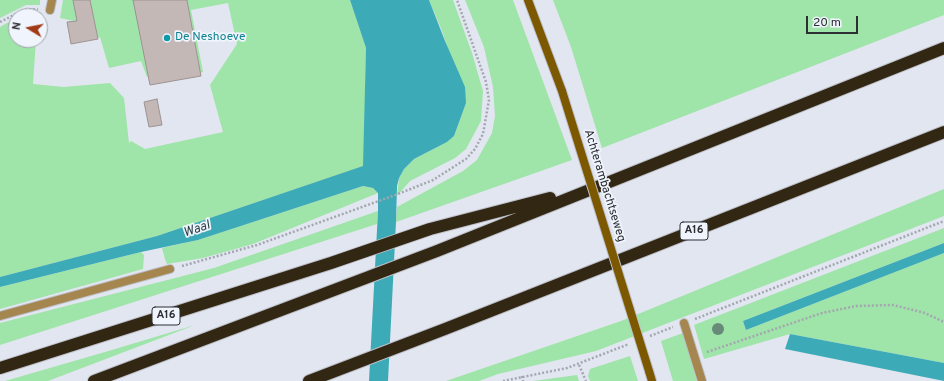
<!DOCTYPE html>
<style>
body{margin:0}
#map{position:relative;width:944px;height:381px;overflow:hidden;background:#e2e6f0;font-family:Overpass,sans-serif}
canvas{display:block}
.north{position:absolute;left:8px;top:8px;width:40px;height:40px;box-sizing:border-box;background:#f0f4fd;border:1px solid #a2a5ac;border-radius:50%;rotate:280deg;font-size:11px;font-weight:700;line-height:16px;text-align:center;color:#2c2e32}
.north::after{content:'';display:block;margin:auto;width:14px;height:18px;background:#a13a17;clip-path:polygon(50% 0,100% 100%,50% 72%,0 100%)}
.scale{position:absolute;left:806px;top:16px;width:52px;height:18px;box-sizing:border-box;border:2px solid #2c2e32;border-top:0;padding-left:5px;font-size:12px;line-height:14px;white-space:nowrap;color:#2c2e32;-webkit-text-stroke:3px #f0f4fd;paint-order:stroke}
</style>
<div id="map">
<canvas width="944" height="381"></canvas>
<div class="north">N</div>
<div class="scale">20 m</div>
</div>
<script>
const c = document.querySelector('canvas').getContext('2d');
c.lineJoin = 'round';
function fillPath(path, color) { c.fillStyle = color; c.fill(path, 'evenodd'); }
const shape = rows => new Path2D(rows.map(r => 'M' + r).join(''));
function stroke(path, color, width, dash) { c.strokeStyle = color; c.lineWidth = width; c.lineCap = dash ? 'butt' : 'round'; c.setLineDash(dash || []); c.stroke(path); }
function drawText(font, color, halo, rows, align = 'center') {
  c.font = font + ' Overpass,sans-serif'; c.lineWidth = 3.5; c.setLineDash([]); c.textBaseline = 'middle'; c.strokeStyle = halo; c.fillStyle = color; for (const [text, x, y, turn = 0] of rows) {
    c.save(); c.translate(x, y); c.rotate((+turn || 0) * Math.PI / 180); c.textAlign = isNaN(turn) ? turn : align; if (halo) c.strokeText(text, 0, 0); c.fillText(text, 0, 0); c.restore();
  }
}
const green = shape([
 [0,0,40,0,40,5,26,5,0,18],
 [63,0,350,0,366,48,364,166,157,236,0,277,0,27,16,18,16,40,36,40,33,84,64,87,110,83,124,98,129,143,131,141,145,149,223,132,210,85,237,44,228,3,191,10,203,72,166,80,165,73,147,77,141,61,109,68,100,37,79,40,74,21,60,18],
 [429,0,453,0,472,53,483,91,481,121,466,149,455,158,410,181,397,196,399,178,404,169,414,159,447,142,454,136,466,103,442,31],
 [465,0,513,0,572,160,396,222,397,207,463,171,477,160,492,133,495,116,493,87,484,47],
 [553,0,944,0,944,15,602,148,571,47],
 [363,186,373,188,378,193,253,244,203,258,167,264,165,259,162,248,198,240],
 [944,189,944,216,596,351,498,374,479,381,446,381,621,321],
 [378,211,377,224,0,345,0,323,214,268],
 [944,228,944,243,743,321,746,330,944,253,944,363,790,334,704,359,694,325],
 [141,252,144,255,143,269,0,309,0,287],
 [195,325,48,381,5,381,105,352],
 [683,333,697,381,673,381,661,341],
 [630,356,638,381,590,381,588,376,590,369],
 [577,375,579,381,533,381]
]);
const water = shape([
 [350,0,429,0,445,41,465,87,466,103,454,136,447,142,414,159,404,169,399,178,397,186,396,222,388,381,369,381,378,211,378,193,373,188,363,186,198,240,141,252,0,287,0,277,157,236,363,166,366,48],
 [944,243,944,253,746,330,743,321],
 [790,334,944,363,944,381,785,349]
]);
const building = shape([
 [73,0,90,0,98,39,71,44,67,22,77,21,73,0],
 [133,0,187,0,201,76,150,85,133,0],
 [157,99,162,125,149,127,144,102,157,99]
]);
const path = shape([
 [0,22,24,10,38,9],
 [182,266,257,245,398,194,433,180,466,159,475,149,483,134,489,100,486,82,457,0],
 [695,319,944,221],
 [650,336,673,327],
 [707,352,822,313,856,306,893,305,925,313,944,322],
 [579,365,586,381],
 [522,376,523,381],
 [503,381,567,368,629,344]
]);
const street = shape([
 [50,10,52,0],
 [0,316,170,269],
 [684,323,702,381]
]);
const secondary = shape([
 [528,0,562,91],
 [649,371,652,381]
]);
const highway = shape([
 [0,368,331,263,430,229,550,198],
 [94,381,437,251,944,48],
 [309,381,445,329,944,132]
]);
const secondaryBridge = shape([
 [562,91,649,371]
]);
const trees = [
 [718,329]
];
const markers = [
 [167,38,4,"#0f9aa8"]
];
const shields = [
 [694,231,28],
 [166,316,28]
];
const shieldNames = [
 ["A16",694,231],
 ["A16",166,316]
];
const cultureNames = [
 ["De Neshoeve",175,38]
];
const streetNames = [
 ["Achterambachtseweg",604,186,73]
];
const waterNames = [
 ["Waal",197,230,-19]
];
fillPath(green, '#9fe4a8');
fillPath(water, '#3caab7');
fillPath(building, '#c4b8b7');
stroke(building, '#9d9291', 1);
stroke(street, '#bec1ca', 10);
stroke(secondary, '#bec1ca', 10);
stroke(highway, '#bec1ca', 14);
stroke(path, '#a4a7af', 2.5, [2, 2]);
stroke(street, '#a4864e', 8);
stroke(secondary, '#7c5901', 8);
stroke(highway, '#322713', 12);
stroke(secondaryBridge, '#bec1ca', 10, []);
stroke(secondaryBridge, '#7c5901', 8);
c.fillStyle = '#688b79';
for (const [x, y] of trees) { c.beginPath(); c.arc(x, y, 6, 0, 2 * Math.PI); c.fill(); }
for (const [x, y, r, color] of markers) { const dot = new Path2D(); dot.arc(x, y, r, 0, 2 * Math.PI); c.fillStyle = color; c.fill(dot); stroke(dot, '#f0f4fd', 1.5); }
for (const [x, y, w] of shields) { const box = new Path2D(); box.roundRect(x - w / 2, y - 9, w, 18, 3); c.fillStyle = '#f0f4fd'; c.fill(box); stroke(box, '#2c2e32', 1); }
drawText('bold 11px', '#2c2e32', null, shieldNames);
drawText('12px', '#0d838f', '#f0f4fd', cultureNames, 'left');
drawText('12px', '#2c2e32', '#f0f4fd', streetNames);
drawText('italic 13px', '#253e41', '#f0f4fd', waterNames);
</script>
